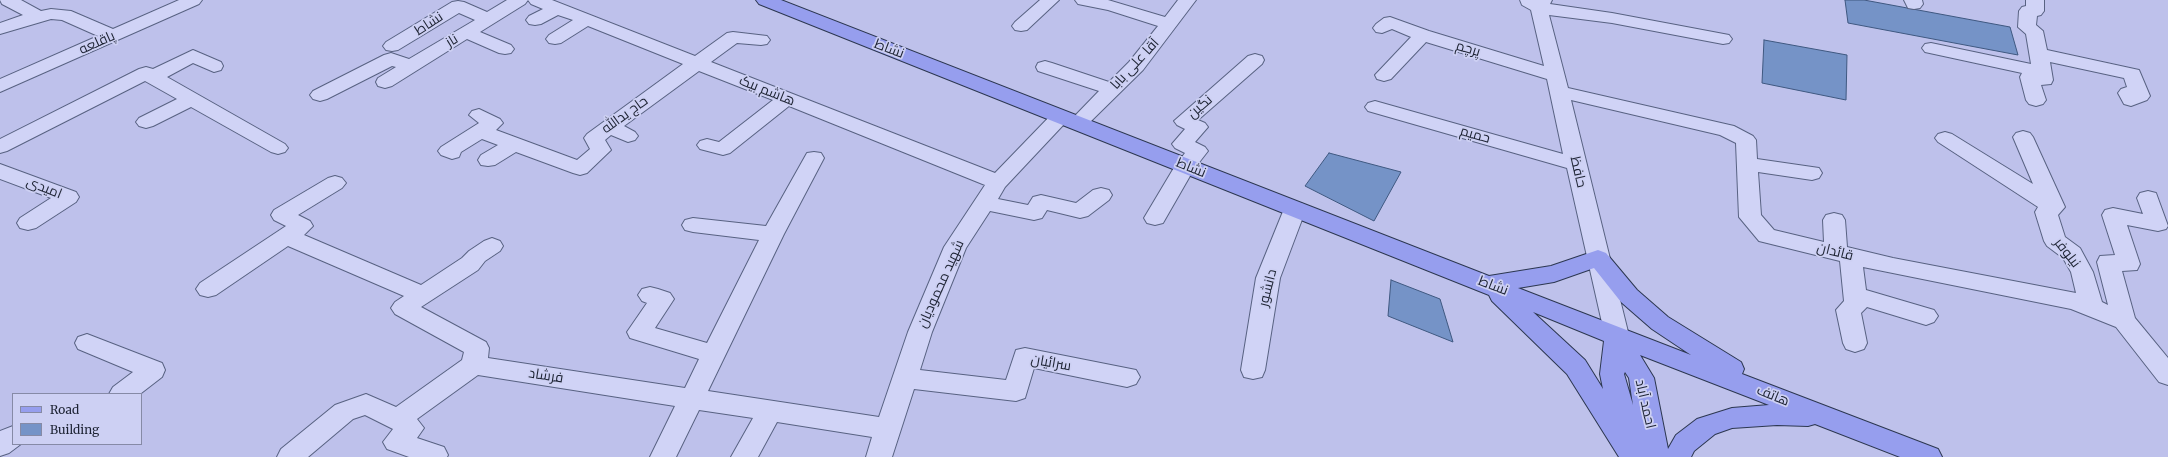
<!DOCTYPE html>
<meta charset="utf-8">
<style>
body{margin:0}
#map{position:relative;width:2168px;height:457px;overflow:hidden;background:#bec1eb;font-family:Merriweather,serif}
canvas{display:block}
.legend{position:absolute;left:12px;top:393px;width:130px;height:52px;box-sizing:border-box;background:#cdd0f3;border:1px solid #868aa6;margin:0;padding:5px 7px;list-style:none;font-size:12px;color:#1c2232}
.legend li{display:flex;align-items:center;gap:8px;height:20px}
.legend b{width:20px;border:1px solid #868aa6}
</style>
<div id="map">
<canvas width="2168" height="457"></canvas>
<ul class="legend">
<li><b style="height:5px;background:#969eee"></b>Road</li>
<li><b style="height:11px;background:#7593c7"></b>Building</li>
</ul>
</div>
<script>
const c = document.querySelector('canvas').getContext('2d');
c.lineJoin = 'round';
function fillPath(path, color) { c.fillStyle = color; c.fill(path, 'evenodd'); }
const shape = rows => new Path2D(rows.map(r => 'M' + r).join(''));
function stroke(path, color, width, dash) { c.strokeStyle = color; c.lineWidth = width; c.lineCap = dash ? 'butt' : 'round'; c.setLineDash(dash || []); c.stroke(path); }
function drawText(font, color, halo, rows, align = 'center') {
  c.font = font + ' Merriweather,Cairo,serif'; c.lineWidth = 3.5; c.setLineDash([]); c.textBaseline = 'middle'; c.strokeStyle = halo; c.fillStyle = color; for (const [text, x, y, turn = 0] of rows) {
    c.save(); c.translate(x, y); c.rotate((+turn || 0) * Math.PI / 180); c.textAlign = isNaN(turn) ? turn : align; if (halo) c.strokeText(text, 0, 0); c.fillText(text, 0, 0); c.restore();
  }
}
const building = shape([
 [1845,0,1864,0,2010,27,2018,55,1848,23,1845,0],
 [1764,40,1847,55,1846,100,1762,83,1764,40],
 [1329,153,1401,172,1374,221,1305,186,1329,153],
 [1391,280,1440,299,1453,342,1388,316,1391,280]
]);
const minor = shape([
 [0,0,21,0,41,11,51,9,71,11,113,29,179,0,202,0,199,4,0,92,0,79,98,36,62,20,51,19,0,34,0,23,23,15,2,4,0,0],
 [507,0,528,0,525,4,480,32,511,45,514,49,511,53,505,54,499,53,467,39,392,86,385,88,378,86,376,82,378,78,396,67,392,66,327,99,320,101,313,99,310,95,313,91,384,55,391,53,409,59,475,20,459,13,398,50,392,51,386,50,383,46,386,42,452,2,458,1,464,2,487,12,507,0],
 [528,0,552,0,695,56,727,33,733,32,767,36,770,40,767,44,761,45,737,43,711,62,995,173,1053,113,1060,111,1067,113,1070,117,1067,121,1005,187,998,199,1028,205,1033,197,1041,195,1076,203,1093,190,1101,188,1109,190,1112,195,1109,200,1088,216,1080,218,1047,210,1042,218,1034,220,990,211,966,248,932,332,920,370,1006,380,1016,350,1025,348,1136,370,1140,377,1136,384,1127,387,1034,368,1025,398,1016,401,914,389,892,457,866,457,872,437,777,422,758,457,731,457,753,418,699,410,676,457,650,457,675,406,478,375,417,419,424,428,417,438,444,447,448,455,447,457,409,457,387,449,383,442,393,429,365,415,353,419,308,457,277,457,281,449,335,405,366,394,396,407,462,360,464,352,395,314,391,308,395,302,404,296,288,246,216,295,208,297,200,295,196,289,200,283,286,226,274,220,271,215,274,210,328,178,335,176,342,178,346,183,342,188,298,215,310,221,313,226,304,235,421,285,462,258,469,251,484,241,492,238,500,241,503,246,500,251,485,261,478,270,421,307,486,342,489,348,488,358,685,388,699,359,630,338,627,332,647,303,642,301,638,295,642,289,650,287,658,289,670,293,674,299,655,328,707,343,759,240,693,232,685,230,682,225,685,220,693,218,766,226,807,153,814,152,821,153,824,158,784,234,708,391,879,417,908,332,944,247,985,185,789,106,730,153,723,155,700,149,697,145,700,141,707,139,719,142,773,100,699,71,624,126,635,132,638,136,635,140,628,142,611,135,605,140,611,150,587,173,580,175,573,173,516,152,495,165,488,166,481,165,478,160,481,155,498,145,482,139,461,152,459,157,452,159,441,155,438,151,441,147,479,123,469,115,472,111,479,109,500,119,503,123,496,130,577,160,590,149,584,138,587,134,683,64,588,26,561,43,555,44,549,43,546,39,549,35,573,20,558,15,541,24,535,25,529,24,526,20,529,16,543,9,531,4,528,0],
 [1040,0,1059,0,1027,30,1021,31,1015,30,1012,26,1015,22,1040,0],
 [1075,0,1108,0,1165,17,1178,0,1196,0,1143,70,1085,127,1078,129,1071,127,1068,123,1099,91,1038,71,1036,67,1038,63,1045,61,1052,63,1109,82,1129,62,1158,26,1108,10,1078,4,1075,0],
 [1520,0,1552,0,1550,4,1612,13,1729,35,1732,39,1729,43,1723,44,1612,23,1549,15,1568,88,1734,126,1753,136,1756,140,1757,159,1819,168,1822,173,1819,178,1812,180,1758,172,1761,215,1774,230,1824,242,1823,220,1826,215,1834,213,1842,215,1845,220,1847,247,1893,258,2076,293,2071,272,2063,258,2047,246,2044,241,2035,212,2038,207,1938,142,1935,138,1938,134,1945,132,1952,134,2033,184,2013,137,2016,133,2023,131,2030,133,2033,137,2065,207,2058,215,2065,237,2080,248,2093,272,2102,302,2108,305,2097,262,2100,256,2115,255,2102,215,2105,210,2113,208,2143,214,2137,198,2140,193,2148,191,2156,193,2168,226,2166,229,2158,231,2127,225,2140,264,2137,270,2122,271,2135,318,2168,358,2168,385,2159,382,2116,327,2071,309,1863,267,1866,290,1934,310,1938,316,1934,322,1926,325,1867,307,1861,313,1867,343,1864,349,1855,352,1846,349,1843,343,1836,310,1844,301,1840,261,1759,241,1739,217,1736,143,1720,135,1571,100,1629,336,1626,342,1617,345,1608,342,1605,336,1567,168,1368,111,1365,107,1368,103,1375,101,1563,154,1547,79,1426,42,1391,79,1384,81,1377,79,1375,75,1411,37,1392,29,1382,33,1376,32,1373,28,1376,24,1384,18,1390,17,1429,31,1544,66,1531,10,1522,5,1520,0],
 [1904,0,1922,0,1923,4,1920,8,1914,9,1908,8,1904,0],
 [2026,0,2044,0,2044,11,2041,15,2037,16,2036,25,2043,31,2047,50,2139,70,2150,96,2147,100,2131,106,2124,104,2118,93,2121,89,2127,87,2124,78,2050,62,2053,80,2051,84,2041,85,2046,100,2043,104,2036,106,2029,104,2026,100,2020,77,2022,73,1925,52,1922,48,1925,44,1931,43,2031,64,2026,34,2018,27,2019,11,2022,7,2026,6,2026,0],
 [193,50,221,62,223,66,221,70,214,72,193,63,167,77,285,144,288,148,285,152,278,154,271,152,191,107,153,126,146,128,139,126,136,122,139,118,177,99,145,81,7,151,0,153,0,139,139,69,146,67,153,69,193,50],
 [1255,54,1262,56,1264,60,1262,64,1198,120,1205,123,1208,127,1195,142,1205,147,1208,151,1194,169,1163,223,1155,225,1147,223,1144,218,1175,166,1185,153,1175,148,1172,144,1185,129,1177,125,1174,121,1248,56,1255,54],
 [0,164,76,192,79,197,76,202,36,228,28,230,20,228,17,223,20,218,51,198,0,179,0,164],
 [1295,202,1303,204,1306,209,1280,278,1265,370,1262,377,1253,379,1244,377,1241,370,1256,278,1284,209,1287,204,1295,202],
 [87,334,162,363,165,370,162,377,140,394,109,394,113,387,133,372,78,349,75,343,78,337,87,334],
 [13,426,13,444,21,444,9,453,0,456,0,431,13,426]
]);
const major = shape([
 [756,0,781,0,1489,276,1551,266,1598,250,1606,253,1637,290,1668,317,1741,362,1744,369,1742,374,1938,449,1942,457,1900,457,1815,424,1808,426,1777,425,1732,428,1715,434,1694,451,1691,457,1619,457,1567,374,1492,301,1489,295,759,4,756,0],
 [1594,268,1621,302,1652,329,1691,355,1518,288,1554,282,1594,268],
 [1533,312,1604,341,1600,374,1603,389,1585,360,1533,312],
 [1640,355,1769,405,1732,408,1697,419,1676,435,1668,449,1654,378,1640,355],
 [1625,372,1629,378,1633,405,1624,374,1625,372]
]);
const streetNames = [
 ["نشاط",429,24,-33],
 ["ناز",452,41,-31],
 ["پاقلعه",97,43,-24],
 ["نشاط",889,49,21],
 ["پرچم",1468,49,17],
 ["آقا علی بابا",1135,64,-47],
 ["هاشم بیک",767,91,22],
 ["نگین",1200,107,-41],
 ["حاج یدالله",625,115,-36],
 ["حمیم",1475,135,16],
 ["نشاط",1191,168,22],
 ["حافظ",1578,172,77],
 ["امیدی",44,188,22],
 ["قائدان",1835,252,14],
 ["نیلوفر",2067,253,52],
 ["شهید محمودیان",941,284,-66],
 ["نشاط",1493,286,21],
 ["دانشور",1268,288,-76],
 ["سرائیان",1051,363,10],
 ["فرشاد",546,376,9],
 ["هاتف",1773,396,22],
 ["احمد آباد",1645,404,77]
];
fillPath(building, '#7593c7');
stroke(building, '#3f5880', 1);
stroke(minor, '#586282', 2);
stroke(major, '#2c3750', 2);
fillPath(minor, '#d0d3f6');
fillPath(major, '#969eee');
drawText('14px', '#1c2232', '#cdd0f3', streetNames);
</script>
